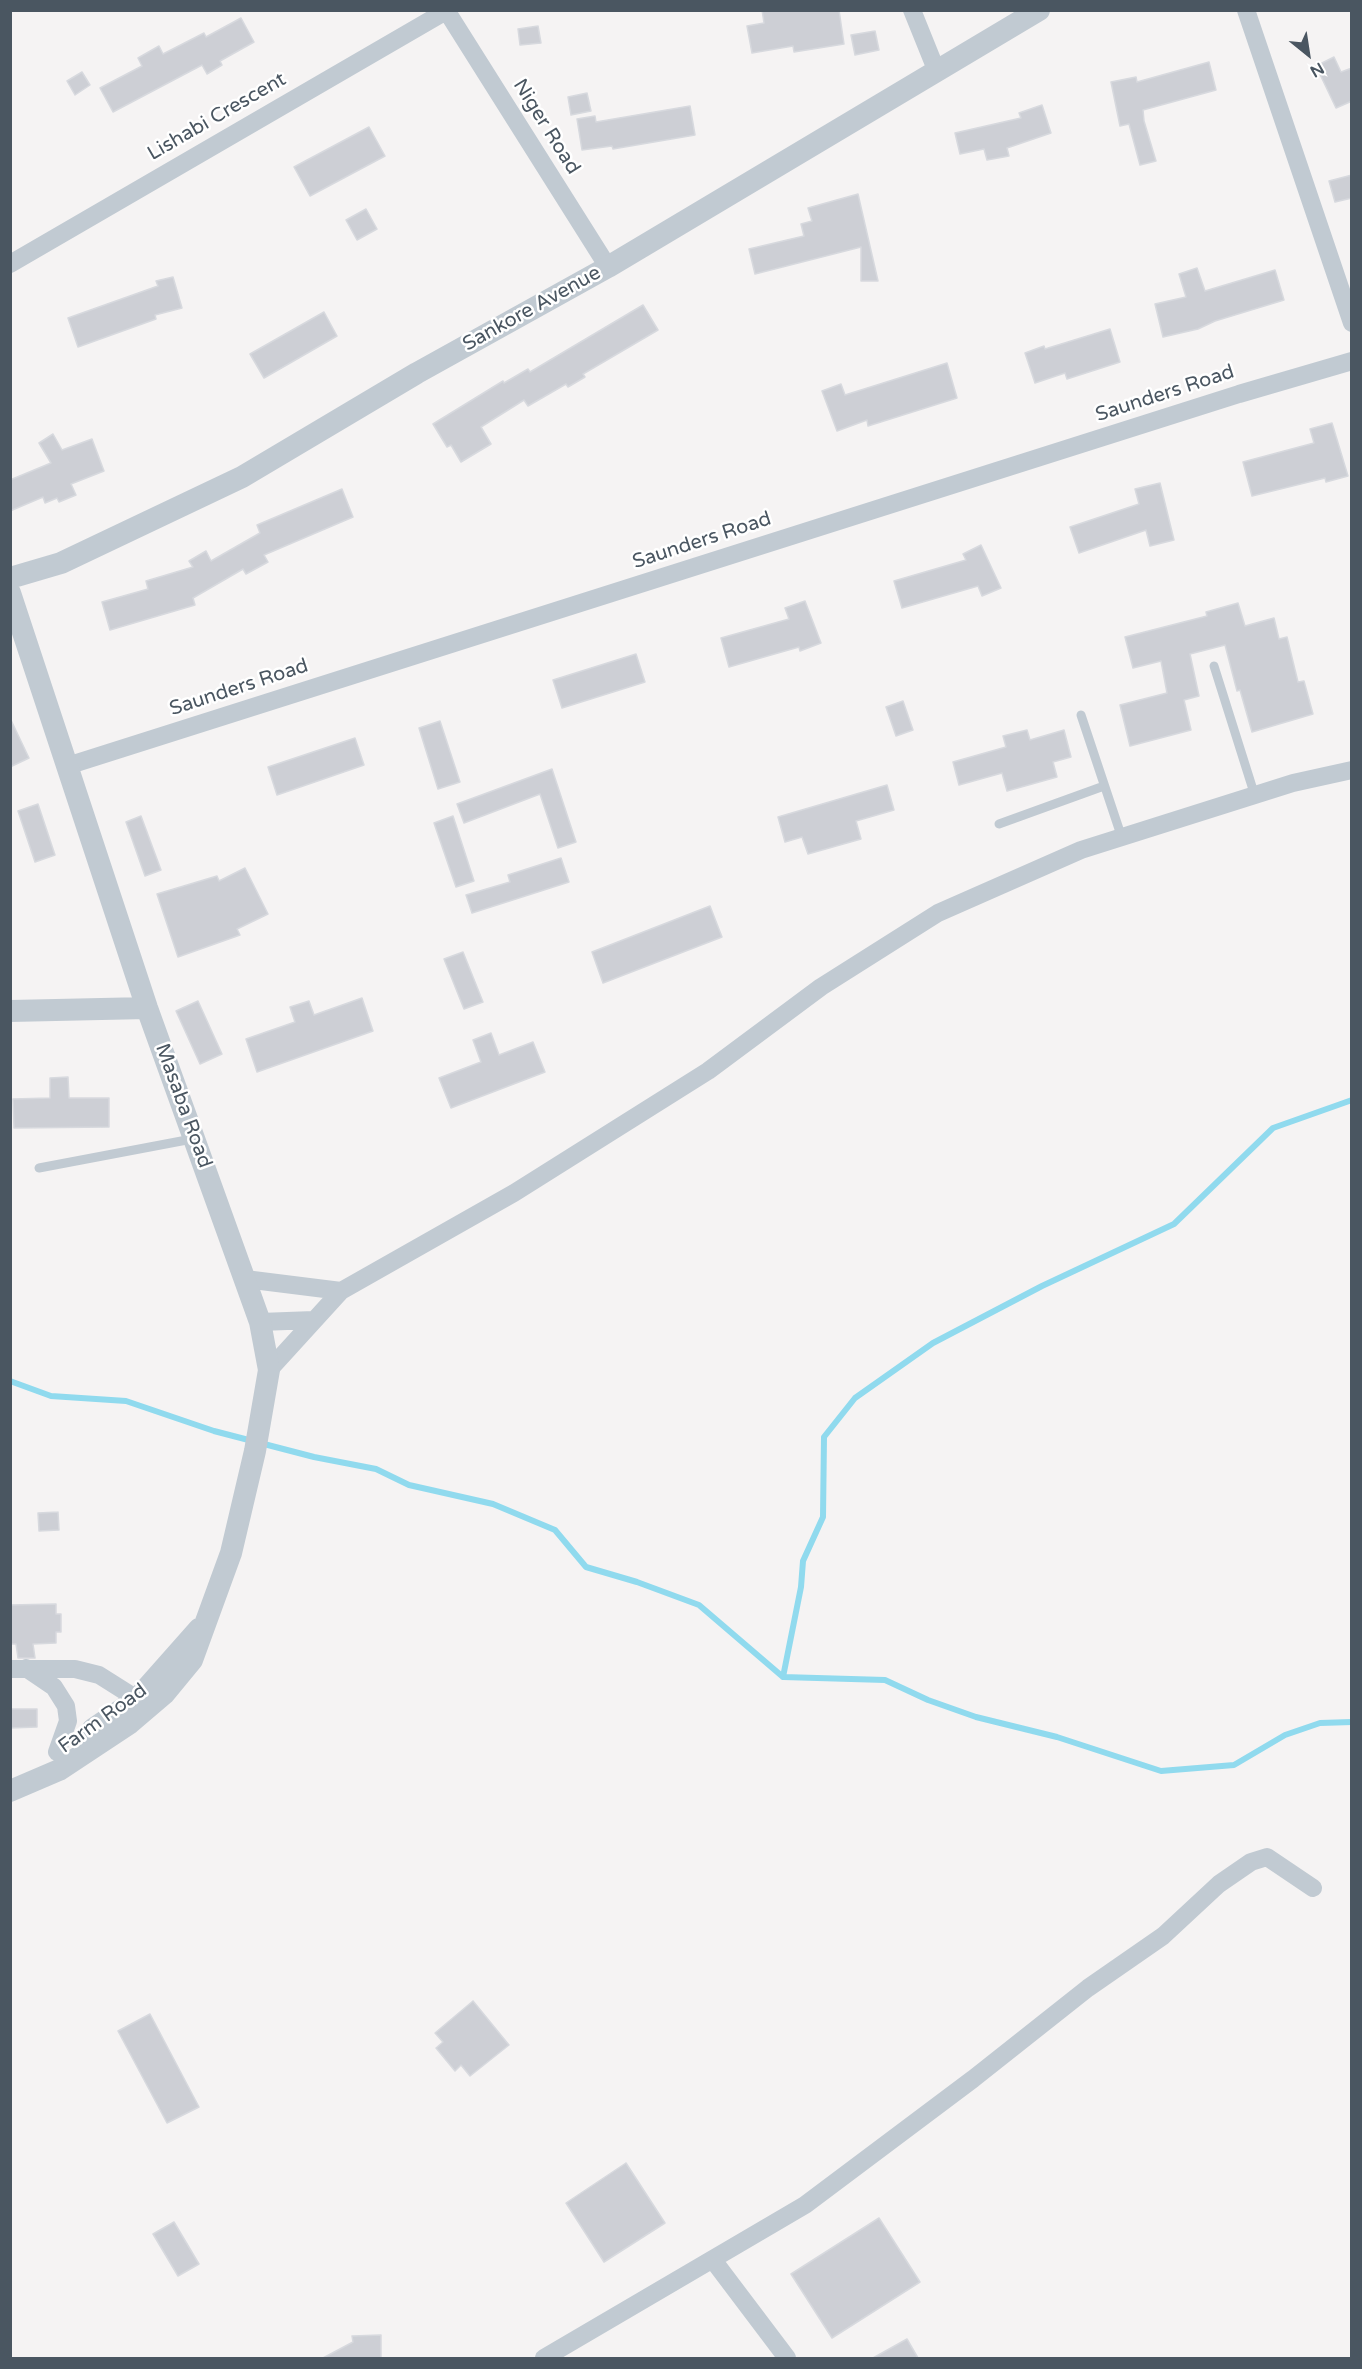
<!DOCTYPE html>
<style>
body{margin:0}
#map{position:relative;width:1362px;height:2369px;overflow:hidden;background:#f5f3f3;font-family:"Varela Round",sans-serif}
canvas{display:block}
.frame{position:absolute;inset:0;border:12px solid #4a5661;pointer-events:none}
.north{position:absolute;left:1278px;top:24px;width:60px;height:60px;-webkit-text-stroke:4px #fff;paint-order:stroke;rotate:150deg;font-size:16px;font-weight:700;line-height:24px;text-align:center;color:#4a5661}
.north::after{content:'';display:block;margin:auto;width:21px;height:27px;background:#4a5661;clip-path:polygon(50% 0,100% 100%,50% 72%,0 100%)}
</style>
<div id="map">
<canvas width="1362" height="2369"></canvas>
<div class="frame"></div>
<div class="north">N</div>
</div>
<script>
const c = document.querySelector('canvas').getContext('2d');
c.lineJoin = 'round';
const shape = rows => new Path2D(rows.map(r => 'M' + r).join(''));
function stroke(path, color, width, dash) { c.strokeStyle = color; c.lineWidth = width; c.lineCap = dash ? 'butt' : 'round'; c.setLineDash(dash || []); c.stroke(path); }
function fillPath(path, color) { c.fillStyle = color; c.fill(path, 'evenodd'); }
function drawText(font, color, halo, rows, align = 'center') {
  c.font = font + ' "Varela Round",sans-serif'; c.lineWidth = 5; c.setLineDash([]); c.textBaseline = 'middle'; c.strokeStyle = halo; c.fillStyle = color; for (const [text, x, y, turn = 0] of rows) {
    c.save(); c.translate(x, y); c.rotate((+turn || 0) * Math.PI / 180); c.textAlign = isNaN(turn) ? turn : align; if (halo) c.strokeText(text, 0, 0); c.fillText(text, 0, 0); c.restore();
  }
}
const stream = shape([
 [10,1381,51,1396,126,1401,214,1431,314,1457,376,1469,409,1485,493,1504,555,1530,586,1567,637,1582,699,1605,783,1677,885,1680,928,1700,976,1717,1057,1737,1161,1771,1234,1765,1285,1735,1320,1723,1352,1722],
 [783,1677,801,1587,803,1561,823,1517,824,1437,855,1398,933,1343,1042,1286,1174,1224,1273,1128,1352,1100]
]);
const building = shape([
 [762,10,839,10,844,44,794,52,793,46,752,53,747,26,764,23,762,10],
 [241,18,254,42,220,61,222,65,207,74,202,65,113,112,100,88,142,66,138,58,159,46,163,54,204,33,206,37,241,18],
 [538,26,541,43,520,45,518,29,538,26],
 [875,31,879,50,855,55,851,35,875,31],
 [1334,57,1341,72,1352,68,1352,101,1336,108,1316,66,1334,57],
 [1209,62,1216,90,1143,110,1144,121,1156,161,1140,165,1129,124,1120,126,1111,82,1136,77,1137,82,1209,62],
 [82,72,90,85,75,95,67,81,82,72],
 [587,93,591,111,571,115,568,97,587,93],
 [1042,105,1051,133,1007,148,1009,156,987,160,984,149,960,154,955,133,1021,118,1019,113,1042,105],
 [690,106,695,135,613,149,612,146,582,150,577,119,595,116,596,122,690,106],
 [369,127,385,156,310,196,294,167,369,127],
 [1352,175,1352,198,1335,202,1329,181,1352,175],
 [858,194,878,281,861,281,861,247,755,274,749,249,804,236,801,224,812,221,808,208,858,194],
 [366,209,377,229,357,240,346,220,366,209],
 [1197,268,1205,291,1275,270,1284,300,1215,321,1198,329,1163,337,1155,304,1186,297,1179,274,1197,268],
 [173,277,182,308,155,315,156,319,78,347,68,318,158,286,156,281,173,277],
 [643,305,658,330,583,374,585,377,568,387,566,384,528,406,524,400,481,427,491,444,461,462,451,445,447,447,433,424,503,381,504,383,528,369,530,372,643,305],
 [324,312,337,336,264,378,250,354,324,312],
 [1110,329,1120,362,1067,379,1065,373,1035,383,1025,353,1044,346,1045,349,1110,329],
 [947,363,957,398,868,426,867,420,837,431,822,391,841,384,845,395,947,363],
 [1332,423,1348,476,1326,482,1325,478,1252,496,1243,462,1314,443,1310,429,1332,423],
 [53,434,62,450,92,439,104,471,71,484,76,495,59,502,57,498,45,503,43,497,10,511,10,480,51,463,39,443,53,434],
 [1160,483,1174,540,1150,546,1146,530,1079,553,1070,527,1139,504,1135,489,1160,483],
 [342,489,353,517,264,555,268,562,246,574,243,569,193,598,195,605,110,630,102,602,148,589,146,581,193,567,189,561,206,551,211,561,260,533,257,525,342,489],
 [981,545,1001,588,982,596,978,586,902,608,894,581,966,560,963,554,981,545],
 [805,601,821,643,800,651,799,647,729,667,721,638,789,619,785,608,805,601],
 [1238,603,1245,626,1274,618,1279,639,1287,637,1298,682,1304,681,1313,714,1252,732,1240,690,1237,691,1225,645,1190,654,1199,696,1184,700,1191,730,1130,746,1120,705,1167,693,1161,661,1133,668,1125,637,1207,616,1206,612,1238,603],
 [636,654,645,682,562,708,553,680,636,654],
 [903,701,913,730,896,736,886,707,903,701],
 [10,718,29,758,10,767,10,718],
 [440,721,460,782,438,789,419,728,440,721],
 [1027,730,1030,740,1064,730,1071,757,1053,762,1057,777,1007,791,1002,773,959,785,953,762,1006,747,1003,736,1027,730],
 [355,738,364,765,277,795,268,767,355,738],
 [552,769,576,842,558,848,540,794,464,823,457,804,552,769],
 [887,785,894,810,856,821,861,839,808,854,802,837,785,842,778,817,887,785],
 [38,804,55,855,35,862,18,811,38,804],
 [141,816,161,870,145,876,126,822,141,816],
 [453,816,474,881,456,887,434,823,453,816],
 [561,858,569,882,472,913,466,895,510,882,508,875,561,858],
 [245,868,268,914,237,929,240,935,178,957,157,894,217,876,219,881,245,868],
 [710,906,722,937,603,983,592,952,710,906],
 [463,952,483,1002,464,1009,444,959,463,952],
 [362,998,373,1031,257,1072,246,1039,295,1022,290,1007,309,1001,314,1015,362,998],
 [198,1001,222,1054,200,1064,176,1011,198,1001],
 [491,1033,499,1055,533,1042,545,1072,451,1108,439,1078,481,1062,473,1040,491,1033],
 [68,1077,69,1098,109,1098,109,1127,14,1128,13,1099,50,1098,50,1078,68,1077],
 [58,1512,59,1530,39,1531,38,1513,58,1512],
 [56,1604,56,1614,61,1614,61,1632,56,1632,56,1643,33,1644,35,1658,18,1658,16,1644,10,1644,10,1605,56,1604],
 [10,1709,37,1709,37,1727,10,1728,10,1709],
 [473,2001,509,2045,470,2076,461,2065,455,2071,436,2048,443,2042,435,2033,473,2001],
 [150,2014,199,2107,167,2123,118,2031,150,2014],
 [626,2163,665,2223,604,2262,566,2203,626,2163],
 [879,2218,920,2282,832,2338,791,2274,879,2218],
 [174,2222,199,2264,178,2276,153,2234,174,2222],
 [381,2335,381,2358,323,2358,353,2342,352,2336,381,2335],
 [907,2339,918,2358,873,2358,907,2339]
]);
const service = shape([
 [1214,666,1255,796],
 [1081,715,1122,838],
 [999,824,1104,786],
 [39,1168,192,1139]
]);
const minor = shape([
 [446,10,608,267],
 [912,10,937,72],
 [1246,10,1352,323],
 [10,264,446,11],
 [67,766,1239,394,1352,361],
 [245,1279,341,1291],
 [260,1322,314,1320],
 [269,1370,341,1291,514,1193,708,1071,821,987,938,913,1081,850,1293,783,1352,770],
 [26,1668,54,1687,66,1706,68,1721,57,1752],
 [10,1669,75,1669,99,1675,137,1699],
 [713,2260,787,2358],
 [544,2358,805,2205,973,2079,1088,1988,1163,1936,1219,1884,1251,1862,1267,1857,1313,1888]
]);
const tertiary = shape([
 [10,578,61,563,242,477,417,373,608,267,1039,10],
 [10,593,147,1008,260,1322,269,1370,255,1451,231,1553,192,1660,164,1694,130,1723,59,1770,10,1791],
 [10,1011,147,1008],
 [93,1729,137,1699,199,1629]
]);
const streetNames = [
 ["Lishabi Crescent",217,117,-30],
 ["Niger Road",546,127,58],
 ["Sankore Avenue",532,309,-29],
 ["Saunders Road",1165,394,-18],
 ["Saunders Road",702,541,-18],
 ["Saunders Road",239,688,-18],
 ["Masaba Road",183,1106,70],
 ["Farm Road",103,1719,-36]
];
stroke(stream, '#90daee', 6);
fillPath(building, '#cdcfd5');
stroke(building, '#d7d9de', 1.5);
stroke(service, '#c1cad2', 9);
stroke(minor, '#c1cad2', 18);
stroke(tertiary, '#c1cad2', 22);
drawText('20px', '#4a5661', '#fff', streetNames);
</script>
